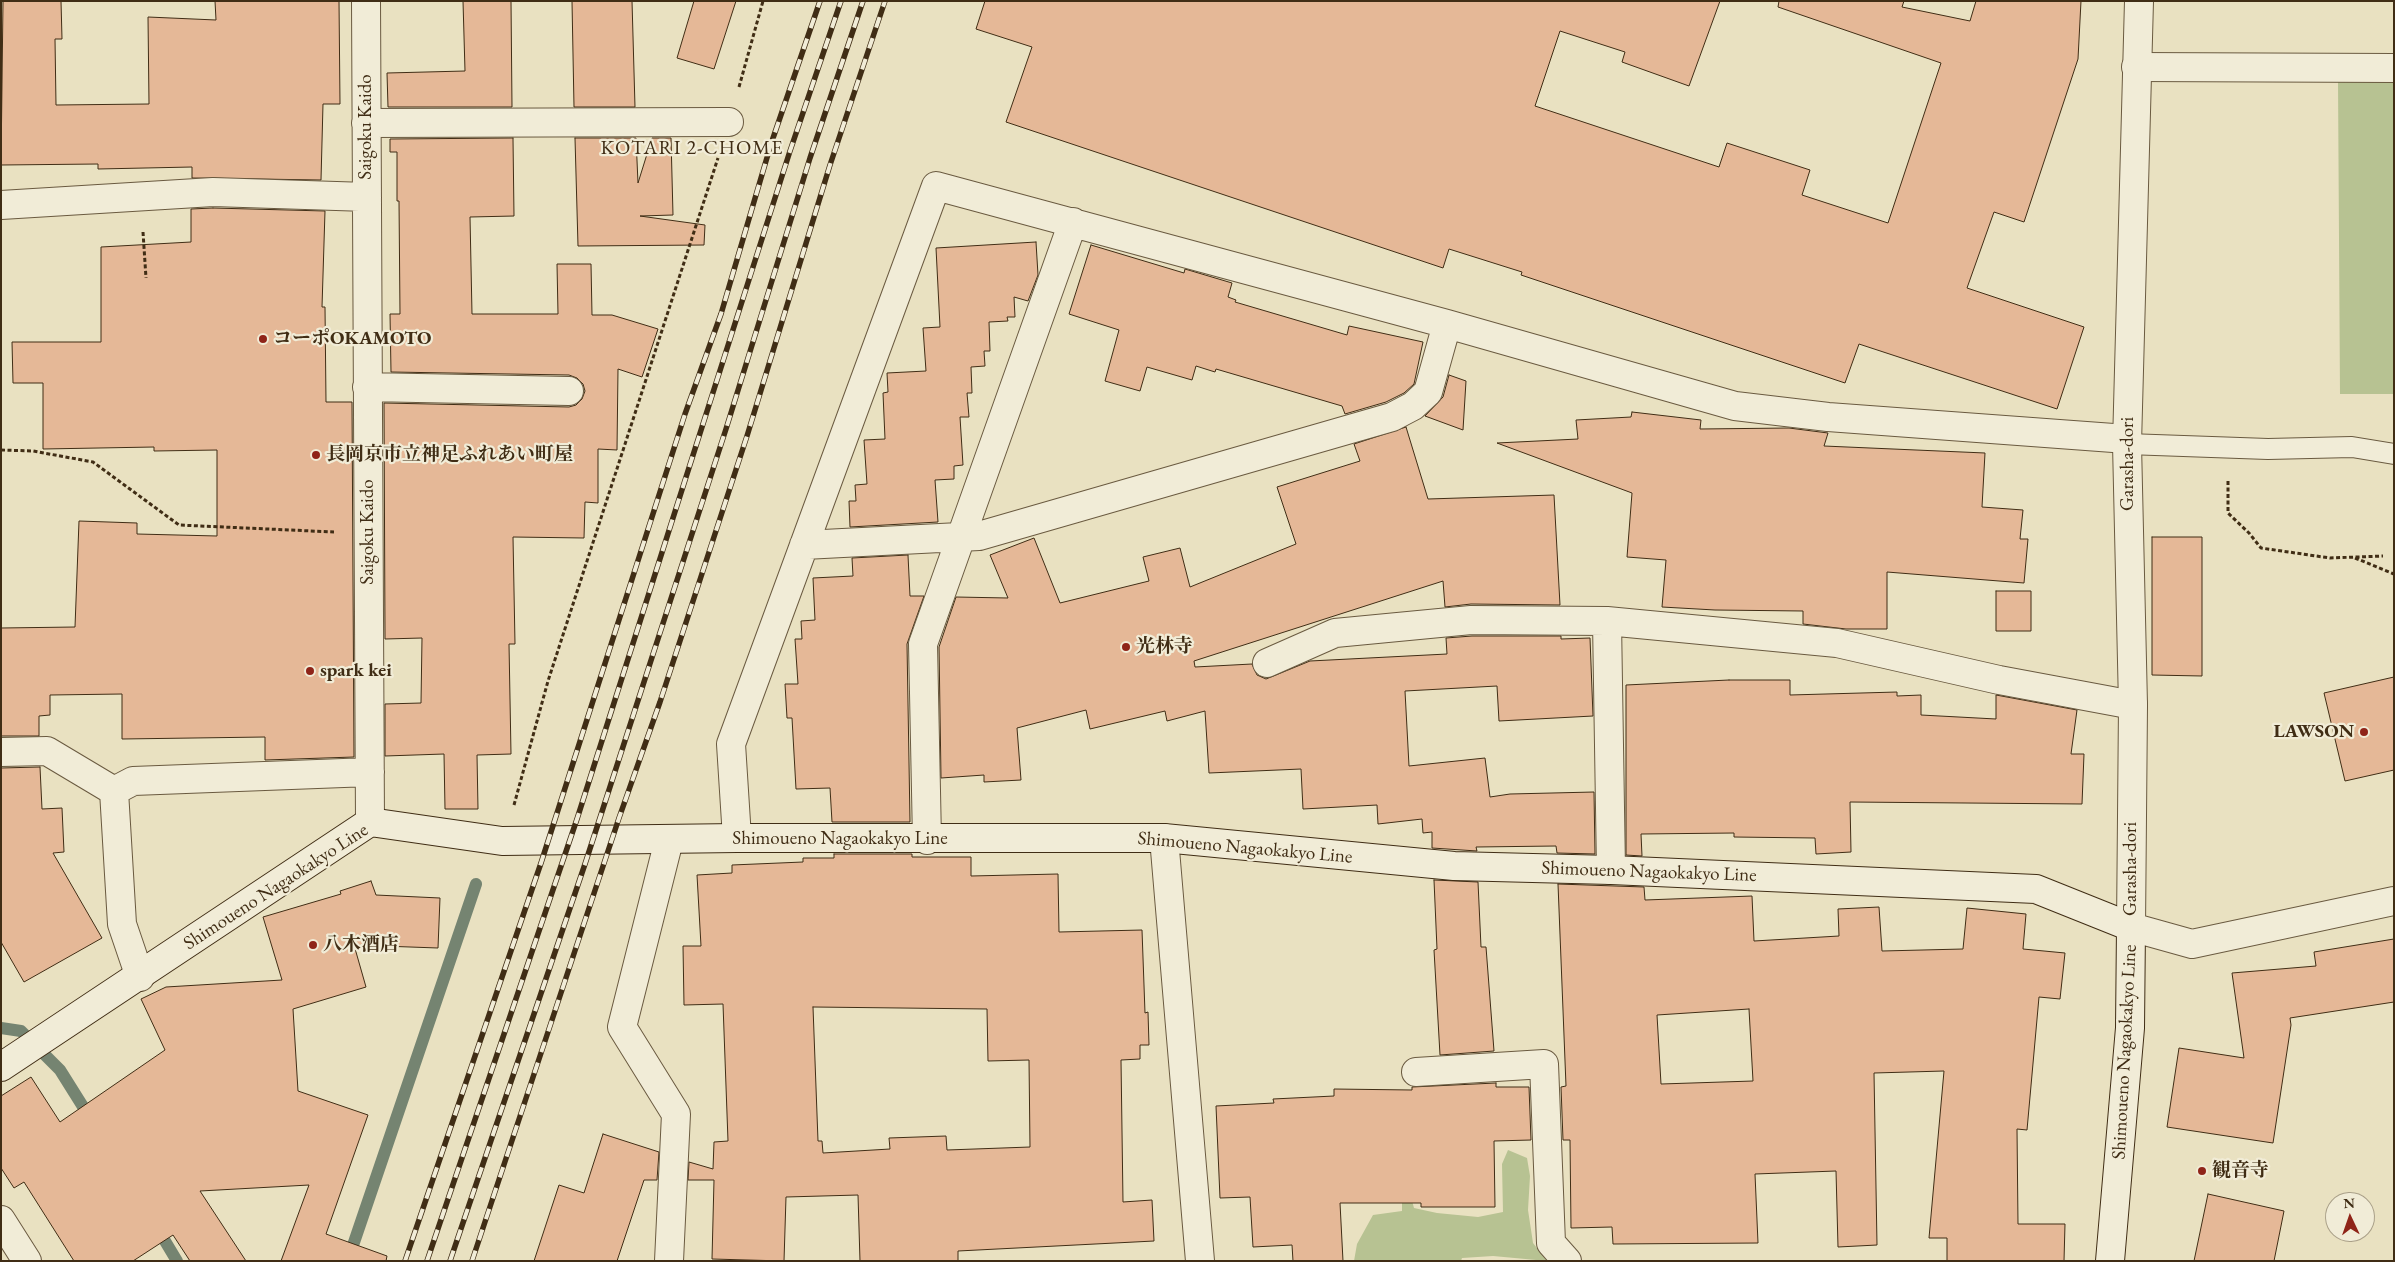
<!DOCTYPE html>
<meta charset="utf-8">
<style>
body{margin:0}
#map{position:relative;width:2395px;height:1262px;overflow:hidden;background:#e9e1c1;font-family:"EB Garamond",serif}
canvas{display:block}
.frame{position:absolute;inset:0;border:2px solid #402d15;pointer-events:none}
.north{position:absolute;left:2325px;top:1192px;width:50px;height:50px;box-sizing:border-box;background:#f1ecd7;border:1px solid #aaa089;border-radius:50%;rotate:357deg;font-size:14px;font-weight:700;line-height:20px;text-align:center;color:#402d15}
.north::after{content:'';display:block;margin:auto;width:18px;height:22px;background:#8f2418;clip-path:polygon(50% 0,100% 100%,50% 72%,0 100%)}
</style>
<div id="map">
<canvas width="2395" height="1262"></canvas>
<div class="frame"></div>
<div class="north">N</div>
</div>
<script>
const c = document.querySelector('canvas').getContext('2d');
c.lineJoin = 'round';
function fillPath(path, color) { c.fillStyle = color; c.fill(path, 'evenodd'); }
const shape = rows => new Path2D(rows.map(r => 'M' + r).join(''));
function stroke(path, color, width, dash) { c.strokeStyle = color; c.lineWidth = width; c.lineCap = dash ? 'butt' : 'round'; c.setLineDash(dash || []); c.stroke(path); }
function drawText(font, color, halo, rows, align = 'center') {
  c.font = font + ' "EB Garamond","Noto Serif JP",serif'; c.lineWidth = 4.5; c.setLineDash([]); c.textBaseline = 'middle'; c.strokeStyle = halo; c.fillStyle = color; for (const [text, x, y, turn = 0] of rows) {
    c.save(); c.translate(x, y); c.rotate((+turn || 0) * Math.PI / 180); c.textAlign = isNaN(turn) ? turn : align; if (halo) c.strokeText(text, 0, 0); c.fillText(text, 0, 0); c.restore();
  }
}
const green = shape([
 [2338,81,2394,81,2394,394,2340,394],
 [1508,1150,1527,1158,1530,1176,1528,1210,1533,1243,1547,1261,1493,1256,1462,1258,1461,1261,1354,1261,1357,1244,1373,1215,1402,1211,1402,1187,1409,1190,1414,1208,1437,1213,1478,1217,1503,1212,1502,1164]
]);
const stream = shape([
 [1,1028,21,1031,60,1070,92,1121],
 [156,1226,177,1261],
 [348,1260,476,884]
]);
const building = shape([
 [3,1,61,1,62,39,55,39,56,105,149,104,148,17,216,20,215,1,339,1,340,104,323,104,321,180,192,178,192,167,98,169,98,164,1,165,3,1],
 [463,1,511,1,512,107,388,107,387,73,465,71,463,1],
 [572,1,632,1,635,107,574,107,572,1],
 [694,1,736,1,714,69,677,58,694,1],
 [985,1,1720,1,1689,86,1622,62,1625,52,1560,31,1535,106,1719,167,1727,143,1810,170,1802,195,1888,223,1941,63,1778,7,1779,1,1904,1,1902,7,1970,21,1976,1,2081,1,2078,59,2024,222,1994,212,1967,288,2084,327,2057,409,1859,344,1845,383,1521,275,1522,272,1449,249,1443,268,1006,122,1032,47,976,29,985,1],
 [513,138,514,216,470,217,472,314,558,314,557,264,591,264,592,315,612,315,658,329,642,377,618,369,617,450,598,449,598,503,585,502,584,538,513,537,515,644,509,644,511,754,477,755,478,809,445,809,444,754,385,756,385,704,421,703,422,638,385,639,384,403,569,407,576,405,582,399,585,391,583,384,577,378,569,375,391,372,390,314,400,314,399,201,397,201,397,152,390,152,390,139,513,138],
 [575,138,636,138,638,183,652,138,671,138,673,215,640,216,705,225,704,245,578,246,575,138],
 [213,208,325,211,322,307,325,307,326,402,352,402,354,757,265,760,265,737,122,739,122,694,50,695,50,715,39,716,39,736,1,736,1,628,75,627,79,521,137,523,137,534,217,536,217,450,154,451,154,447,43,449,43,383,13,383,12,342,101,342,101,247,191,242,191,209,213,208],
 [1036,242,1038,275,1028,301,1014,297,1015,317,1007,317,1008,321,989,322,990,351,984,351,985,366,971,367,972,393,967,393,969,417,960,417,963,465,954,466,954,479,935,480,938,522,850,527,849,501,856,501,855,485,867,484,864,440,885,439,883,393,888,392,887,373,926,371,923,328,940,327,936,248,1036,242],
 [1091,245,1184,273,1185,269,1232,283,1228,297,1236,300,1235,302,1347,335,1349,326,1423,342,1414,384,1404,393,1386,402,1345,414,1342,406,1216,369,1215,372,1196,366,1192,380,1147,367,1140,391,1105,381,1119,330,1069,314,1091,245],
 [1449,375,1466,381,1463,430,1425,416,1443,397,1449,375],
 [1632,412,1701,420,1700,429,1789,428,1828,433,1824,446,1985,453,1982,507,2023,510,2020,539,2028,539,2024,583,1887,572,1887,629,1846,629,1803,624,1803,611,1715,610,1662,607,1666,560,1627,557,1632,493,1497,443,1578,439,1576,420,1631,417,1632,412],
 [1406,427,1428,499,1554,495,1560,605,1471,604,1445,607,1443,581,1194,661,1195,667,1252,664,1257,675,1266,679,1310,661,1447,654,1446,638,1472,636,1561,636,1561,639,1590,638,1593,716,1499,721,1497,686,1405,691,1409,766,1485,758,1490,797,1510,794,1594,792,1595,854,1557,853,1556,846,1476,847,1477,851,1432,848,1432,832,1423,833,1422,819,1378,824,1377,805,1303,809,1301,769,1209,773,1205,711,1167,721,1165,711,1090,729,1086,710,1017,728,1021,780,984,782,984,775,941,778,939,647,956,597,1008,598,990,555,1034,538,1060,603,1149,581,1143,557,1180,548,1190,587,1296,544,1277,487,1360,461,1354,444,1406,427],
 [2152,537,2202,537,2202,676,2152,675,2152,537],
 [908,555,910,596,924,596,907,644,910,822,832,822,830,788,796,789,792,718,787,718,785,684,798,684,795,639,802,639,801,621,815,620,813,578,853,576,852,558,908,555],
 [1996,591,2031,591,2031,631,1996,631,1996,591],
 [2394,677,2394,770,2345,781,2324,693,2394,677],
 [1729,680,1790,680,1790,695,1897,692,1897,696,1921,695,1921,715,1996,719,1996,695,2077,710,2071,754,2084,754,2082,804,1850,802,1851,852,1816,854,1815,838,1734,837,1734,833,1641,834,1642,856,1626,855,1626,685,1729,680],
 [40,767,42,809,62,808,64,852,53,853,102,938,24,982,1,942,1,768,40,767],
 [834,854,912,854,912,857,971,857,971,876,1058,874,1059,932,1142,930,1145,1013,1148,1012,1149,1045,1140,1045,1140,1059,1121,1060,1123,1202,1152,1200,1154,1241,958,1251,958,1261,860,1261,858,1195,786,1197,784,1261,712,1259,714,1180,688,1180,689,1162,713,1169,714,1142,728,1141,723,1004,684,1005,683,946,701,946,697,875,732,873,732,865,803,862,803,858,834,858,834,854],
 [813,1007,987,1009,988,1061,1029,1060,1030,1147,947,1150,946,1136,889,1138,890,1149,823,1153,822,1141,818,1141,813,1007],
 [1434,880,1478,882,1481,947,1486,947,1494,1051,1440,1055,1434,950,1437,949,1434,880],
 [371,881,376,895,440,898,438,948,354,945,366,987,293,1009,298,1091,368,1115,326,1234,387,1256,386,1261,281,1261,309,1185,200,1191,246,1261,190,1261,173,1235,133,1261,74,1261,24,1182,14,1188,1,1168,1,1096,31,1077,60,1122,165,1050,141,999,166,987,282,980,263,917,341,894,340,891,371,881],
 [1558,884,1644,887,1645,900,1752,896,1754,941,1839,936,1838,909,1879,907,1882,951,1963,949,1967,908,2026,914,2023,949,2065,953,2060,999,2039,997,2027,1130,2017,1129,2018,1224,2065,1224,2064,1261,1947,1261,1947,1238,1929,1238,1944,1071,1874,1073,1877,1245,1838,1247,1836,1171,1755,1174,1758,1243,1613,1244,1612,1227,1571,1228,1570,1140,1563,1140,1561,1087,1566,1086,1558,884],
 [1749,1009,1753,1081,1661,1084,1657,1015,1749,1009],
 [2394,939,2394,1002,2290,1018,2291,1025,2273,1143,2167,1127,2179,1048,2244,1058,2232,973,2316,966,2314,952,2394,939],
 [1496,1083,1496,1087,1529,1087,1531,1140,1494,1141,1495,1207,1421,1207,1421,1203,1340,1203,1343,1261,1293,1261,1292,1245,1253,1247,1250,1197,1220,1198,1216,1106,1274,1103,1273,1099,1334,1096,1334,1089,1412,1090,1412,1087,1496,1083],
 [603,1134,659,1152,657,1180,644,1180,617,1261,534,1261,559,1185,584,1193,603,1134],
 [2208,1194,2284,1211,2274,1261,2194,1261,2208,1194]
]);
const path = shape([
 [739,87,763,1],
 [143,232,146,278],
 [1,450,33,451,93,462,179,525,334,532],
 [2228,481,2228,513,2249,533,2261,548,2330,558,2383,556],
 [2355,558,2394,574],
 [514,805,548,681,718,158]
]);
const service = shape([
 [2127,444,2268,449,2352,447,2394,454]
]);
const minor = shape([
 [366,1,370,822],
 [2136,67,2394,68],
 [366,123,729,122],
 [1,205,213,192,367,197],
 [367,387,569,391],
 [804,545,979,536,1392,417,1413,406,1428,392,1447,324],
 [1607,621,1611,870],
 [1267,663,1335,633,1471,620,1607,621,1837,643,1999,680,2133,705],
 [1,752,47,751,114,791,122,924,140,977],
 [114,791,133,781,370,772],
 [737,838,731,744,936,186,1447,324,1735,406,1828,417,2127,439],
 [1164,838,1200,1261],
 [927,840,923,644,1073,222],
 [2131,927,2192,944,2394,901],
 [1416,1072,1544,1064,1551,1243,1567,1261],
 [1,1220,27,1261],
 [669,1261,676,1114,622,1027,669,840]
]);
const tertiary = shape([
 [2131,927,2133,705,2127,444,2139,1]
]);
const secondary = shape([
 [1,1067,370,822,502,841,737,838,1164,838,1454,866,1611,870,2036,889,2131,927,2130,1028,2110,1261]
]);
const rail = shape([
 [405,1261,541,863,685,414,721,314,771,144,820,1],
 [427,1261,577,819,790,151,841,1],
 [450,1261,585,864,726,429,810,158,863,1],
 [472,1261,619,818,660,702,747,436,830,165,885,1]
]);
const markers = [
 [263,339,5,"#8f2418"],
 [316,455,5,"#8f2418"],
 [1126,647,5,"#8f2418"],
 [310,671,5,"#8f2418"],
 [2364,732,5,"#8f2418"],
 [313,945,5,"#8f2418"],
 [2202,1171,5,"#8f2418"]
];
const streetNames = [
 ["Saigoku Kaido",366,127,-90],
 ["Garasha-dori",2128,464,-90],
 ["Saigoku Kaido",368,532,-90],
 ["Shimoueno Nagaokakyo Line",840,839],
 ["Shimoueno Nagaokakyo Line",1245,848,5],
 ["Garasha-dori",2131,869,-90],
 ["Shimoueno Nagaokakyo Line",1649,872,2],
 ["Shimoueno Nagaokakyo Line",276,887,-33],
 ["Shimoueno Nagaokakyo Line",2125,1052,-87]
];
const poiNames = [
 ["コーポOKAMOTO",273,339],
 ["長岡京市立神足ふれあい町屋",326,455],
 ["光林寺",1136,647],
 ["spark kei",320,671],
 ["LAWSON",2354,732,"right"],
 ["八木酒店",323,945],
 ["観音寺",2212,1171]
];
const neighbourhoodNames = [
 ["KOTARI 2-CHOME",692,149]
];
fillPath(green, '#b7c292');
stroke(stream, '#758471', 12);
fillPath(building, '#e5b897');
stroke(building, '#402d15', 1);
stroke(service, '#6a5a40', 22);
stroke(minor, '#6a5a40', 30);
stroke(tertiary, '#6a5a40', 30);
stroke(secondary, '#402d15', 30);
stroke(path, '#402d15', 3, [4, 2.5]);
stroke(service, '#f1ecd7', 20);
stroke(minor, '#f1ecd7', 28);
stroke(tertiary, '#f1ecd7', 28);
stroke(secondary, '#f1ecd7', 28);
stroke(rail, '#402d15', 5.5);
stroke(rail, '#f1ecd7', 4, [11]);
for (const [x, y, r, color] of markers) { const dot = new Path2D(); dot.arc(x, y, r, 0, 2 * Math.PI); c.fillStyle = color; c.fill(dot); stroke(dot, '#f1ecd7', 2); }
drawText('19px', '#402d15', '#f1ecd7', streetNames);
drawText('bold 19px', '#402d15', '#f1ecd7', poiNames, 'left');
c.letterSpacing = '1px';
drawText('20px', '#402d15', '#f1ecd7', neighbourhoodNames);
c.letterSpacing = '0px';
</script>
